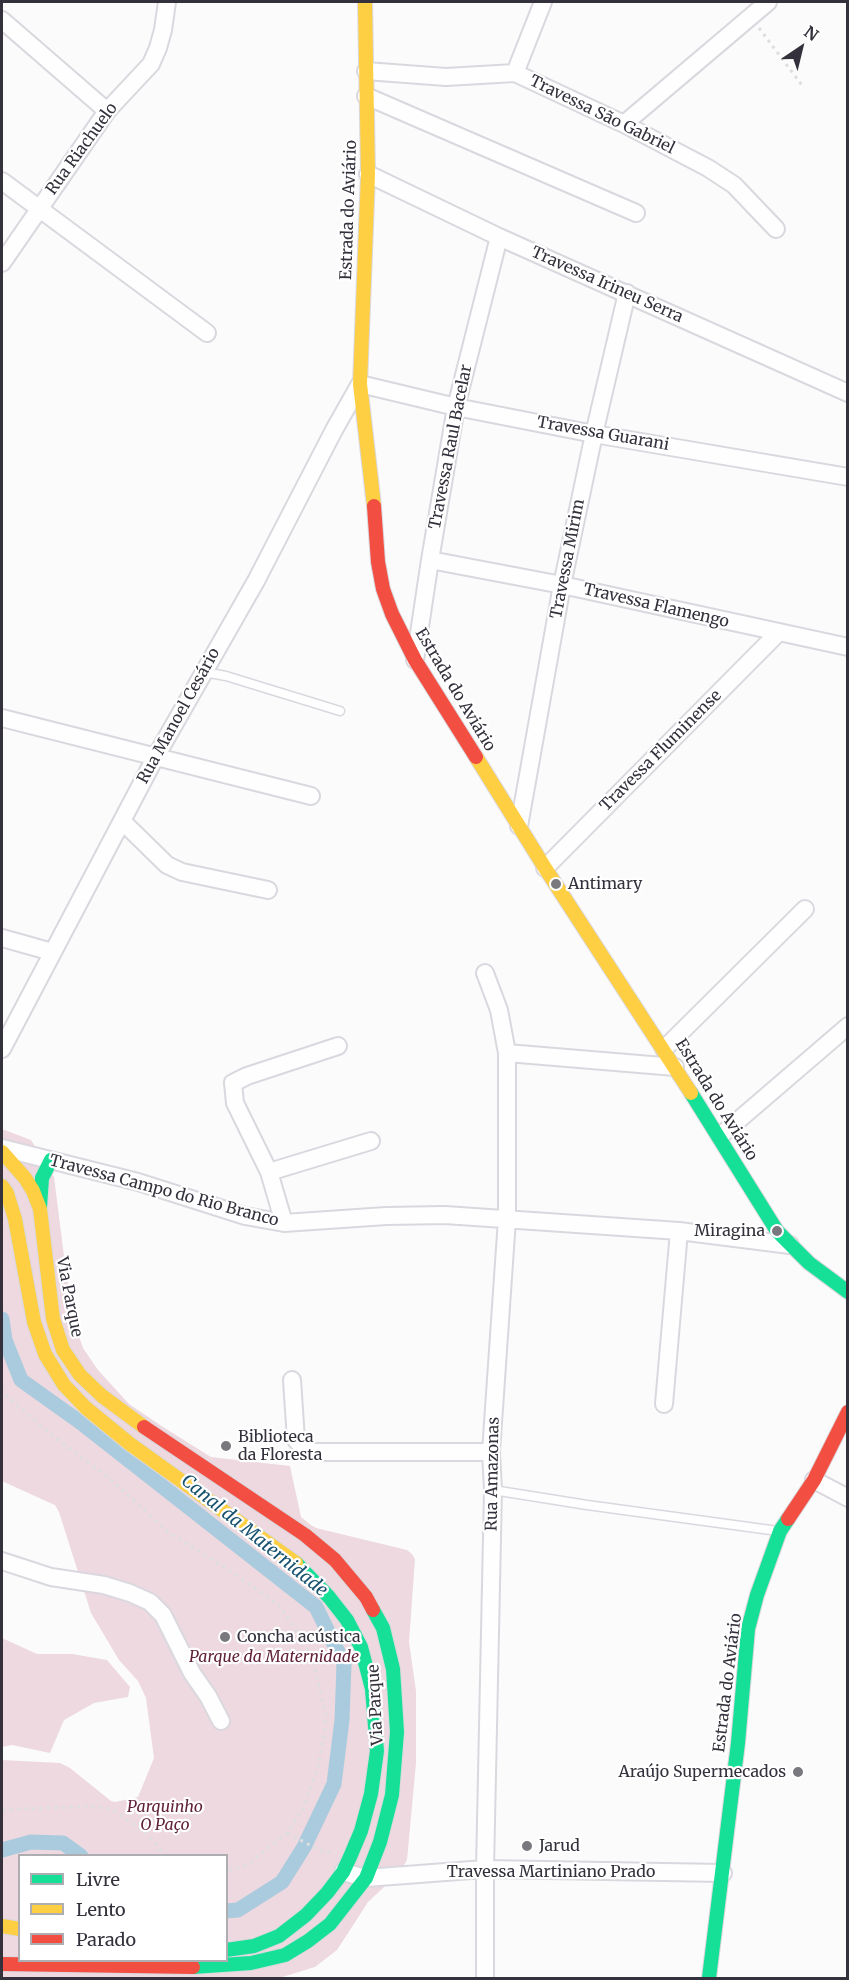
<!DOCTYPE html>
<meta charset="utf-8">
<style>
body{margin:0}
#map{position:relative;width:849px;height:1980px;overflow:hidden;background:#fbfbfb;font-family:Merriweather,serif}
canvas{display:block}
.frame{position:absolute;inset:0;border:3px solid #34313c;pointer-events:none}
.legend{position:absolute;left:18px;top:1854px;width:210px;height:108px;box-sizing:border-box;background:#fff;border:2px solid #aeadb1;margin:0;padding:8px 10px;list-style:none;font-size:18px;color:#34313c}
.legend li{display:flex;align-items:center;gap:12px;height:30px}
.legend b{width:30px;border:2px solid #aeadb1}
.north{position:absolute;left:771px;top:18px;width:60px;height:60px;-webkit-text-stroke:4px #fff;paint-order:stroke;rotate:35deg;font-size:16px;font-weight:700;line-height:24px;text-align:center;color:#34313c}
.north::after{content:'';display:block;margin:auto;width:21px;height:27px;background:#34313c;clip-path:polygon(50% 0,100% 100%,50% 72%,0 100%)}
</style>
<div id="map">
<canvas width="849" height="1980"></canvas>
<div class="frame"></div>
<ul class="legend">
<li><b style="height:8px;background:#16e098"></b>Livre</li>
<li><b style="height:8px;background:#ffcf43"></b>Lento</li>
<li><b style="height:8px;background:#f24e42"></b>Parado</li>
</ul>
<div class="north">N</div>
</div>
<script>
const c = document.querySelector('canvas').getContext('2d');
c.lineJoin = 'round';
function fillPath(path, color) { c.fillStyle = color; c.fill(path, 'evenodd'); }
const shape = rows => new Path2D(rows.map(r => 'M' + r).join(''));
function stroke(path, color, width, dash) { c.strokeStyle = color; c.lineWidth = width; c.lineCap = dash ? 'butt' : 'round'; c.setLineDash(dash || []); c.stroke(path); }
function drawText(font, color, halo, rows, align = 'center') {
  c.font = font + ' Merriweather,serif'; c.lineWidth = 4.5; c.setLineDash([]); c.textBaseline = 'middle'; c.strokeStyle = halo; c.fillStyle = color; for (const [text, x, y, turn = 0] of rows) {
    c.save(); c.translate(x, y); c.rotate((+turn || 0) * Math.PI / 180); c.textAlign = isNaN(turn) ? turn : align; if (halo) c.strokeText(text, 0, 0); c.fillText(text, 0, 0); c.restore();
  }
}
const green = shape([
 [2,1129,31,1140,54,1177,66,1272,75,1325,83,1348,98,1370,129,1404,163,1427,211,1457,290,1466,301,1517,311,1525,316,1528,407,1550,412,1554,415,1559,409,1642,416,1691,416,1763,407,1860,400,1872,368,1902,337,1950,315,1967,279,1978,2,1978,2,1760,60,1763,70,1768,111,1801,115,1802,138,1797,154,1758,146,1698,138,1681,119,1660,91,1613,59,1512,55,1505,48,1502,2,1481],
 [20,1856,226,1856,226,1960,20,1960],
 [2,1638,37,1654,72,1654,107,1660,130,1687,128,1697,94,1703,64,1720,50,1753,12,1745,2,1747]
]);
const canal = shape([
 [2,1319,5,1340,21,1380,84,1425,316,1607,344,1664,342,1720,334,1784,304,1847,282,1882,238,1910,226,1911],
 [2,1850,31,1842,63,1843,81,1856]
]);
const path = shape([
 [759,28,804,88],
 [2,1388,6,1395,41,1426,78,1455,107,1476,168,1532,229,1570,278,1604,300,1636,313,1660,326,1715,324,1736,318,1766,303,1809,287,1833,247,1865,226,1871],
 [2,1810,91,1806,112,1809,147,1834,166,1856],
 [287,1833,319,1850,331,1853]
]);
const lane = shape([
 [204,672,226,676,340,711],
 [493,1490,587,1505,778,1531]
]);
const street = shape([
 [2,20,107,111],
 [366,71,446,77,515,73,624,124,708,168,734,185,776,229],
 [515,73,543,2],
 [366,96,636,213],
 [624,124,768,2],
 [368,174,499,237,848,393],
 [2,181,207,333],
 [2,263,107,111,151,64,158,48,163,30,167,2],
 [430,560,562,585,848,647],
 [415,660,430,560,456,407,499,237],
 [2,718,311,796],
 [122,821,167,865,182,872,268,890],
 [519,826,562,585,594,434,627,293],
 [545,868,778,633],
 [2,938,52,952],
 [2,1049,155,758,256,581,334,430,360,384,456,407,594,434,848,477],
 [664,1049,805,909],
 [507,1053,675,1067],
 [720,1136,848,1026],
 [2,1148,138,1182,245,1216,284,1223,386,1216,445,1215,679,1231,790,1245],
 [269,1172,371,1141],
 [284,1223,269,1172,235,1103,233,1083,247,1076,338,1046],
 [292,1380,296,1440,303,1448,312,1452,491,1452],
 [664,1404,679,1231],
 [814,1480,848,1498],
 [2,1561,51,1577,104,1585,130,1593,150,1602,163,1615,192,1673,208,1696,221,1721],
 [343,1872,366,1878,485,1869,723,1873],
 [485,1978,485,1869,493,1490,491,1452,507,1219,507,1053,499,1010,485,973]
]);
const fast = shape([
 [691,1093,777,1231,809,1263,848,1292],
 [40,1207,42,1178,51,1160],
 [226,1950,254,1946,279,1936,306,1915,327,1893,343,1872,350,1857,361,1831,371,1794,377,1751,372,1689,361,1647,347,1620,329,1597,296,1563],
 [193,1967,251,1963,285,1955,308,1941,330,1924,366,1878,380,1842,392,1795,397,1732,393,1669,383,1628,373,1610],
 [709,1978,738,1743,748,1629,757,1595,780,1531,788,1519]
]);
const slow = shape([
 [365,2,368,174,360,384,374,506],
 [476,757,545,868,691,1093],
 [2,1152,25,1178,33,1191,40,1209,53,1319,63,1350,80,1375,102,1396,144,1427],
 [2,1186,7,1193,15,1219,34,1322,45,1354,64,1385,86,1408,130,1444,296,1563],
 [2,1926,20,1929]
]);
const jam = shape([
 [374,506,378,562,383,589,392,614,415,660,476,757],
 [144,1427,305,1535,335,1560,366,1597,373,1610],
 [788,1519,814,1480,848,1412],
 [2,1964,193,1967]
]);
const markers = [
 [556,884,6,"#7a787f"],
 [777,1231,6,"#7a787f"],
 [226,1446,6,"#7a787f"],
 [225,1637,6,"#7a787f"],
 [798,1772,6,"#7a787f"],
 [527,1846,6,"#7a787f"]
];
const streetNames = [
 ["Travessa São Gabriel",602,115,26],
 ["Rua Riachuelo",82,149,-54],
 ["Estrada do Aviário",349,210,-88],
 ["Travessa Irineu Serra",607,285,24],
 ["Travessa Guarani",603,434,10],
 ["Travessa Raul Bacelar",451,447,-79],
 ["Travessa Mirim",568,559,-79],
 ["Travessa Flamengo",656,606,13],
 ["Estrada do Aviário",455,690,59],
 ["Rua Manoel Cesário",179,716,-61],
 ["Travessa Fluminense",661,751,-45],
 ["Estrada do Aviário",716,1100,58],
 ["Travessa Campo do Rio Branco",164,1191,15],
 ["Via Parque",69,1297,79],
 ["Rua Amazonas",493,1474,-89],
 ["Estrada do Aviário",728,1683,-83],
 ["Via Parque",376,1705,-93],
 ["Travessa Martiniano Prado",551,1872]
];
const poiNames = [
 ["Antimary",568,884],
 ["Miragina",765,1231,"right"],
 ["Biblioteca",238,1437],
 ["da Floresta",238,1455],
 ["Concha acústica",237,1637],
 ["Araújo Supermecados",786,1772,"right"],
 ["Jarud",539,1846]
];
const parkNames = [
 ["Parque da Maternidade",274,1657],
 ["Parquinho",165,1807],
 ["O Paço",165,1825]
];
const waterNames = [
 ["Canal da Maternidade",254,1536,39]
];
fillPath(green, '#edd9df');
stroke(canal, '#aacbde', 15);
stroke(lane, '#dad8de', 11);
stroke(street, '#dad8de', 20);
stroke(fast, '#dad8de', 16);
stroke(slow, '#dad8de', 16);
stroke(jam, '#dad8de', 16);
stroke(path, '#dedede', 3, [3, 4.5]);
stroke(lane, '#fefefe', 8);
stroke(street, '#fefefe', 16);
stroke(fast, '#16e098', 14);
stroke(slow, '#ffcf43', 14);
stroke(jam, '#f24e42', 14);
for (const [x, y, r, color] of markers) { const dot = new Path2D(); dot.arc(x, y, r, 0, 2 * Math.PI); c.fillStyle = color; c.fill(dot); stroke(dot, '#fff', 2); }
drawText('16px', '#34313c', '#fff', streetNames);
drawText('16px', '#34313c', '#fff', poiNames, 'left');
drawText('italic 16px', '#61223a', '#fff', parkNames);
drawText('italic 18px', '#17526e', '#fff', waterNames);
</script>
